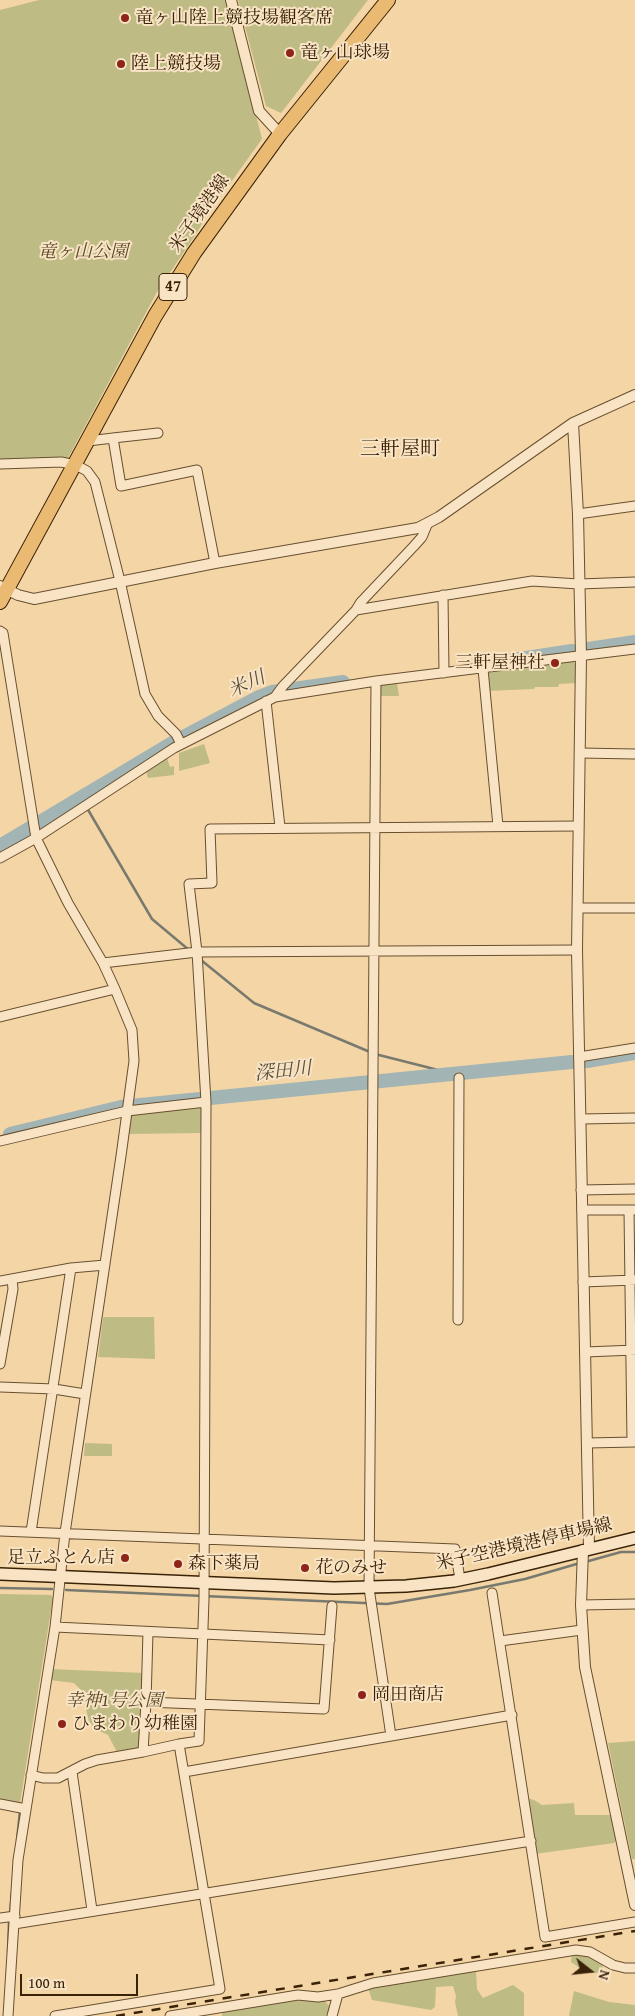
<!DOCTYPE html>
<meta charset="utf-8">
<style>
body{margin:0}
#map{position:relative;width:635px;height:2016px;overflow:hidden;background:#f4d5a6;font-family:"Gentium Book Plus",serif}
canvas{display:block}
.north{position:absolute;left:565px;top:1946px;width:50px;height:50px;-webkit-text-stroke:4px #f8e4c5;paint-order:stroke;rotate:106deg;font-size:14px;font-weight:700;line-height:20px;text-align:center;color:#392207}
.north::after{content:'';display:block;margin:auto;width:18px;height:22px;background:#392207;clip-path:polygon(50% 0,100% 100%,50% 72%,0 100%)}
.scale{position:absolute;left:20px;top:1974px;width:118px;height:22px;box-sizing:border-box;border:2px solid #392207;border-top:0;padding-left:6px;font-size:15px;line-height:18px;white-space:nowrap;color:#392207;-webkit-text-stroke:4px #f8e4c5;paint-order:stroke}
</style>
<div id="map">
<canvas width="635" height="2016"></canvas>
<div class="north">N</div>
<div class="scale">100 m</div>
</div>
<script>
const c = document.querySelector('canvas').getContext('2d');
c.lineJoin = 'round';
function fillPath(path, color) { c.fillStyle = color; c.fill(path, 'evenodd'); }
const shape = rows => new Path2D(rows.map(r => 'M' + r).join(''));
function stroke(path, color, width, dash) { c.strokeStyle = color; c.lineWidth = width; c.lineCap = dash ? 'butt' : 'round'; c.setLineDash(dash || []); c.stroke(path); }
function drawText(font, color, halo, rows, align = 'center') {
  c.font = font + ' "Gentium Book Plus","Noto Serif JP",serif'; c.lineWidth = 4; c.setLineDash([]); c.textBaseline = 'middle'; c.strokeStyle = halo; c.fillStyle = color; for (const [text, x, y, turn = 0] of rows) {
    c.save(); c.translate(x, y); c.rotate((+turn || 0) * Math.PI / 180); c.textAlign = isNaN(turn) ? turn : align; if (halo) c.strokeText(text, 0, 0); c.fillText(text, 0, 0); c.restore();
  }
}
const green = shape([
 [39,0,227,0,262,139,211,210,204,204,210,210,196,234,157,292,68,458,0,460,0,10],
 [238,0,368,0,281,113,266,106],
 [568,660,573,661,575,664,575,683,559,684,558,687,535,687,534,689,487,691,486,673],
 [397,683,399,696,379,696,379,685],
 [204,744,210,763,179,771,179,753],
 [167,758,170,767,174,766,174,775,148,778,146,771],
 [203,1106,202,1133,128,1134,131,1112],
 [105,1317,154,1317,155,1359,98,1357,103,1318],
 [85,1443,112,1444,112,1456,84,1456],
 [0,1594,51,1595,53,1598,20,1803,18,1804,0,1801],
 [51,1669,144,1673,142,1747,138,1751,118,1754,108,1735,95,1729,89,1721,81,1690,74,1683,50,1680],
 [635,1741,635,1859,632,1859,608,1743],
 [527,1798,534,1800,542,1805,574,1803,575,1815,612,1815,617,1839,614,1843,535,1854],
 [572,1954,588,1954,603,1965,602,1973,587,1973,571,1962],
 [476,1971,477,1989,483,1998,513,1985,524,1993,524,2016,458,2016,455,2002,456,1996,453,1986,436,1987,435,2007,431,2010,372,2000,368,1988],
 [574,1991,609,2002,635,2005,635,2016,569,2016],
 [310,1999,325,2001,330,2007,326,2016,222,2016,223,2010]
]);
const stream = shape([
 [87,808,152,919,189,950],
 [201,960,254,1003,370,1052],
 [375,1054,458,1075],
 [585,1562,621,1552,635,1552],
 [0,1588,52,1589],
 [66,1590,387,1604,470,1590,525,1579,580,1563],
 [17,1840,20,1811],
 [10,1914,12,1892],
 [8,1952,9,1920]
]);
const river = shape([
 [588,649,635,642],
 [513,660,572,651],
 [0,846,174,742,259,697,272,692,343,682],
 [587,1061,635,1053],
 [10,1134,121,1107,140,1105,572,1062]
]);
const minor = shape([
 [113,438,158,433],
 [88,441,113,438,121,486,197,470,215,563],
 [0,464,61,462,76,465,87,471,95,482,120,581,145,694,158,716,176,734,181,744],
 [578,514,635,506],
 [443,595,444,673],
 [356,610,532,581,579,584,635,582],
 [0,631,3,633,36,838,68,903,103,963,115,989,132,1030,134,1061,121,1156,65,1533,55,1627,18,1860,8,2016],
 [483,669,498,826],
 [376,681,369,1588,391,1736],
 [275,697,376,681,635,649],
 [266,701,280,827],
 [580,753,635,754],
 [0,858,36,838,174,748,275,697,283,686,356,610,361,602,414,546,422,537,427,525],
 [578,908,635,908],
 [103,963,197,952,577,950],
 [0,1017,115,989],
 [579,1057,635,1048],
 [581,1119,635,1118],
 [0,1141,127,1111,206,1102],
 [581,1190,635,1189],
 [582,1210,635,1210],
 [629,1210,632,1442],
 [0,1281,71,1268,105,1265],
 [583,1282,635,1280],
 [458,1320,459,1078],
 [585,1352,635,1350],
 [0,1364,13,1289,12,1279],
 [0,1387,54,1389,85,1394],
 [587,1443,635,1442],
 [0,1531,455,1549,460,1579],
 [31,1532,71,1268],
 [492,1593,545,1937,635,1922],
 [581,1605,635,1604],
 [55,1627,330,1640],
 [148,1632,146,1702,324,1709,332,1606],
 [500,1641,582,1630],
 [143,1752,179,1744],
 [72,1772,92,1910],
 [184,1772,512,1715],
 [31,1775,43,1778,58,1778,85,1764,97,1760,143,1752,146,1702],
 [0,1804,26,1809],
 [0,1918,15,1916],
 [14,1924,531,1841],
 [55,2016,220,1989,179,1744,199,1741,204,1599,206,1102,197,952,189,884,212,883,210,829,578,826],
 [170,2016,298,1995,318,1997,338,1994,373,1983,576,1950,590,1952,613,1965,625,1968,635,1968],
 [332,2016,338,1994]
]);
const tertiary = shape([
 [231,0,259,111,280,134],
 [573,423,578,514,581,656,577,950,589,1549],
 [0,586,18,595,34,599,215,563,418,528,439,517,573,423,635,395],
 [583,1550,581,1605,585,1667,635,1905]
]);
const secondary = shape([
 [0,1574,334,1588,406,1586,454,1581,488,1574,635,1538]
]);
const primary = shape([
 [0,602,155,316,194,253,280,134,388,0]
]);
const rail = shape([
 [116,2016,635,1931]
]);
const markers = [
 [125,18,5,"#8f2418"],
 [290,53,5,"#8f2418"],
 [121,64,5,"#8f2418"],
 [555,663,5,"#8f2418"],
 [125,1558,5,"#8f2418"],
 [178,1564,5,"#8f2418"],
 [305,1568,5,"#8f2418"],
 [362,1695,5,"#8f2418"],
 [62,1724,5,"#8f2418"]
];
const shields = [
 [173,287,28]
];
const shieldNames = [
 ["47",173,287]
];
const poiNames = [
 ["竜ヶ山陸上競技場観客席",135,18],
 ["竜ヶ山球場",300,53],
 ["陸上競技場",131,64],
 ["三軒屋神社",545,663,"right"],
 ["足立ふとん店",115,1558,"right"],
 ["森下薬局",188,1564],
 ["花のみせ",315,1568],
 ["岡田商店",372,1695],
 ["ひまわり幼稚園",72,1724]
];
const streetNames = [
 ["米子境港線",200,214,-55],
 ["米子空港境港停車場線",524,1545,-13]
];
const parkNames = [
 ["竜ヶ山公園",83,252],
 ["幸神1号公園",114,1701]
];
const waterNames = [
 ["米川",247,685,-24],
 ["深田川",283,1072,-6]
];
const quarterNames = [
 ["三軒屋町",400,450]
];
fillPath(green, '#bebc84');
stroke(stream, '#787a6f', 2.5);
stroke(river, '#a2b5b4', 14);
stroke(minor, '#684f2f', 11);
stroke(tertiary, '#684f2f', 12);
stroke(secondary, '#392207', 14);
stroke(primary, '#392207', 16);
stroke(minor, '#f8e4c5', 9);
stroke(tertiary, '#f8e4c5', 10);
stroke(secondary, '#f8e4c5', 11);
stroke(primary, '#eaba73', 14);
stroke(rail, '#392207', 2.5, [9, 9]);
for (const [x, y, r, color] of markers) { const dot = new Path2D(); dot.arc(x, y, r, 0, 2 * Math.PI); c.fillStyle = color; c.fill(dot); stroke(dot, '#f8e4c5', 2); }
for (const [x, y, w] of shields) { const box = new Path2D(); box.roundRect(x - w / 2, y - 13.5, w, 27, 4); c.fillStyle = '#f8e4c5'; c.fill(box); stroke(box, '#392207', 1); }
drawText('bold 16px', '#392207', null, shieldNames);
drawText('18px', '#392207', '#f8e4c5', poiNames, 'left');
drawText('18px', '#392207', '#f8e4c5', streetNames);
drawText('italic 18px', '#5a4826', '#f8e4c5', parkNames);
drawText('italic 19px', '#584e3b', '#f8e4c5', waterNames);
drawText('20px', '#392207', '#f8e4c5', quarterNames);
</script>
